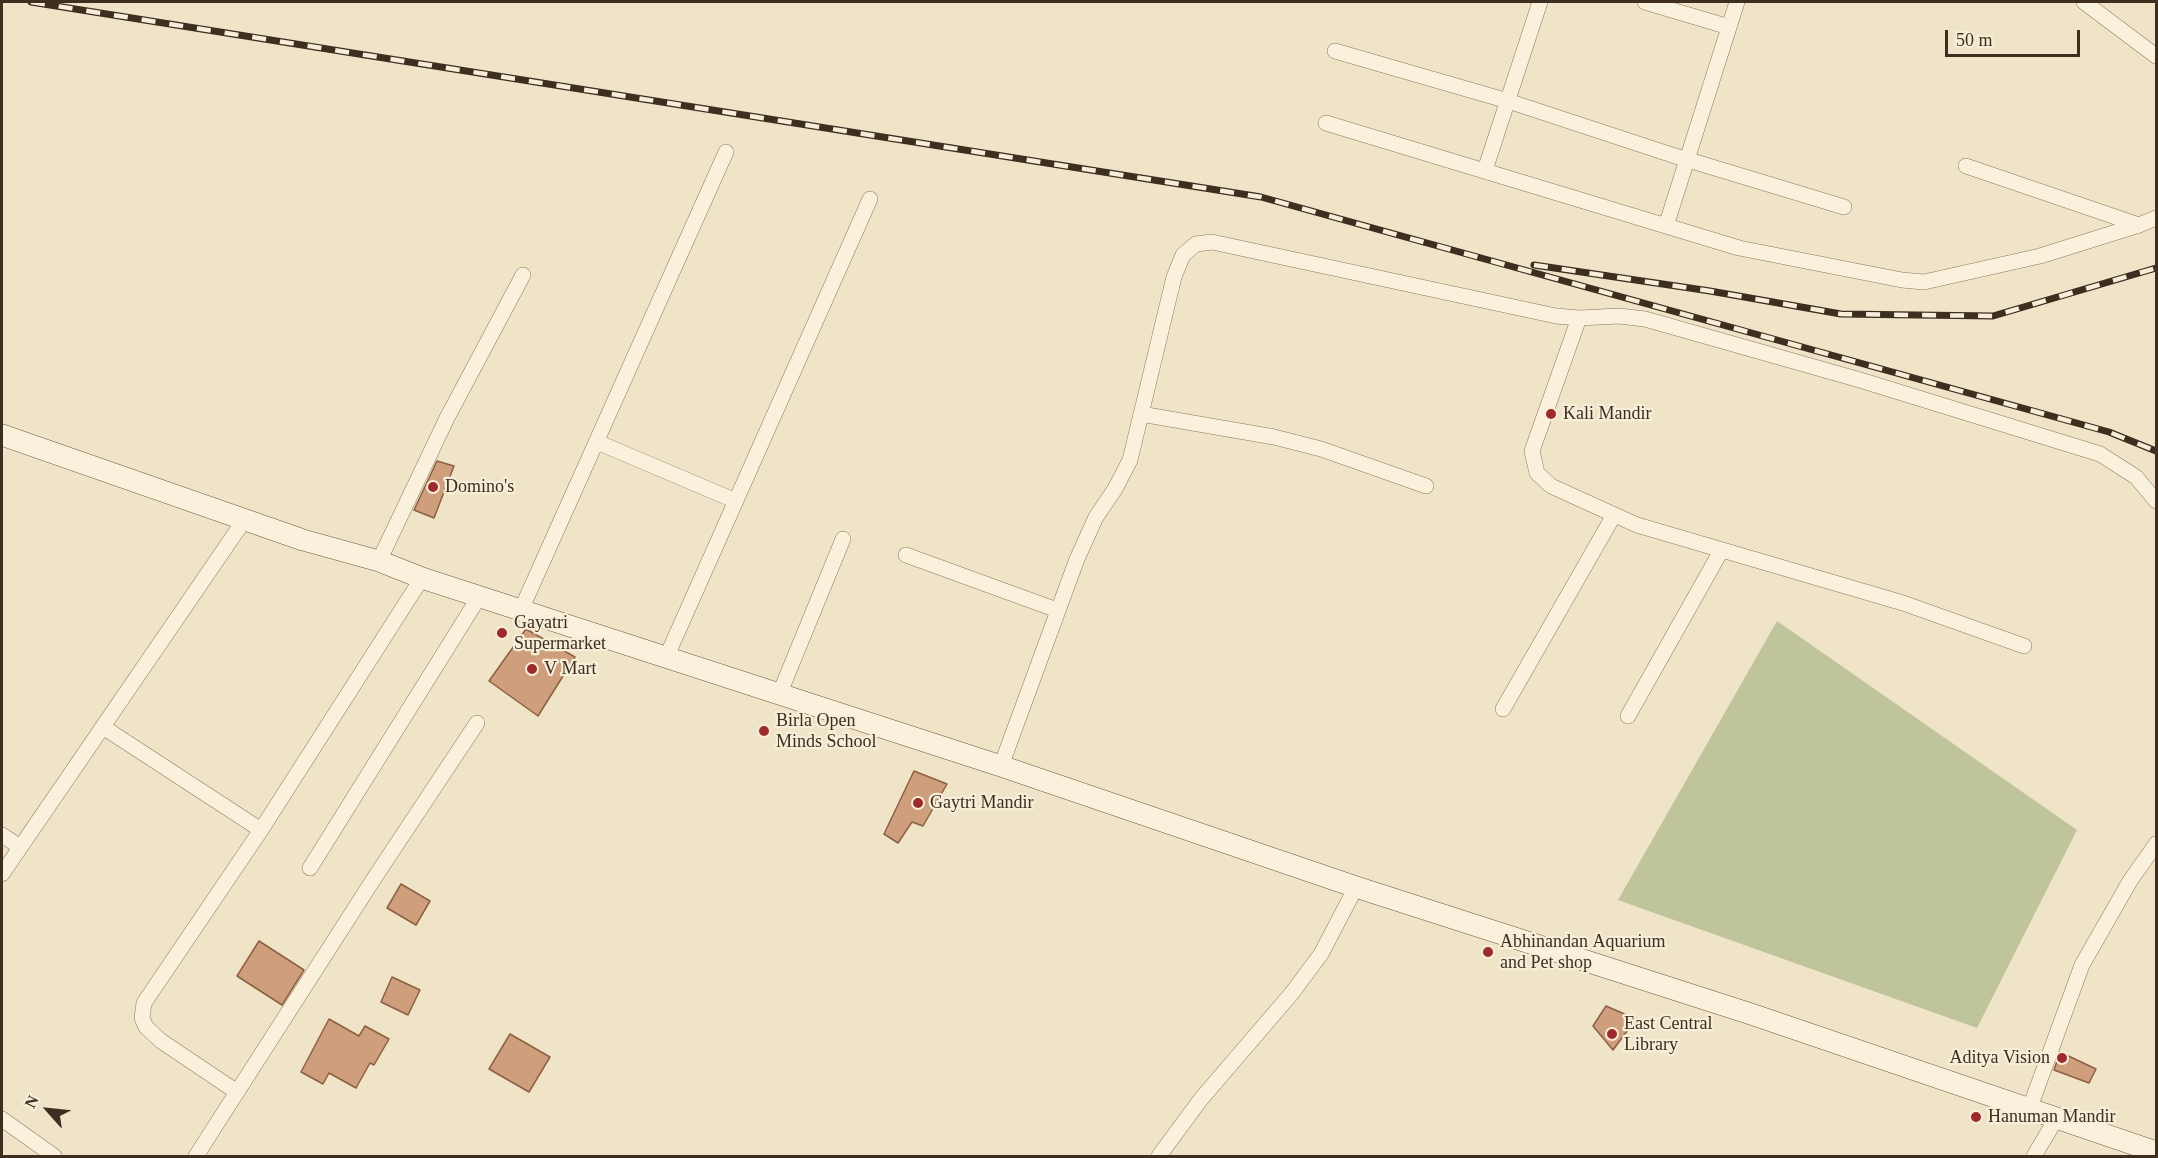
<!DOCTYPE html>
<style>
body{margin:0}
#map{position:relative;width:2158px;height:1158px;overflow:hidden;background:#f0e4c8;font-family:"Times New Roman",serif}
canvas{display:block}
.frame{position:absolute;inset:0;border:3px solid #3d2e20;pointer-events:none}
.north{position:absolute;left:18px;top:1080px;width:60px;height:60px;-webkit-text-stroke:4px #f7eed8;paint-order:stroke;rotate:297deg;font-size:16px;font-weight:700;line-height:24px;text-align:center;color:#3d2e20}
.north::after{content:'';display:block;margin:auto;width:21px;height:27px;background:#3d2e20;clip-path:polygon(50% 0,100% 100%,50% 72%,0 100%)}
.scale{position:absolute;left:1945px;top:30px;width:135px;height:27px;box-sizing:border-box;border:3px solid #3d2e20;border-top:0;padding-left:8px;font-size:18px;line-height:21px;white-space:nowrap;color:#3d2e20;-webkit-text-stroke:4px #f7eed8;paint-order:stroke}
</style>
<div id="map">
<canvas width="2158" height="1158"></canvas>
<div class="frame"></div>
<div class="north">N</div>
<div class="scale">50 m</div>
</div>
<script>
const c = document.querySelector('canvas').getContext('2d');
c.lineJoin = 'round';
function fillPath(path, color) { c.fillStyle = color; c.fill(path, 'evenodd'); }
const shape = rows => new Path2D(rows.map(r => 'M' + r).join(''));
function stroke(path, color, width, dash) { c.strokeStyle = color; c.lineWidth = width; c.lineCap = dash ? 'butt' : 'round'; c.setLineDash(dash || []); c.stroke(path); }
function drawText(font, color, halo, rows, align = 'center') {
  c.font = font + ' "Times New Roman",serif'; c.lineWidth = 4.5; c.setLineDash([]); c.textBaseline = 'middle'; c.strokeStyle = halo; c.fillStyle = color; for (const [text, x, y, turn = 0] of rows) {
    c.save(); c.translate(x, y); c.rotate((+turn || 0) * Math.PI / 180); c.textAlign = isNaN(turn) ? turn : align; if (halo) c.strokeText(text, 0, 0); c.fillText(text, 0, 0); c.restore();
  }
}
const cemetery = shape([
 [1777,621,2077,830,1977,1028,1618,900]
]);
const building = shape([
 [437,461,454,466,434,518,414,510,437,461],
 [526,629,575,657,538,716,489,681,526,629],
 [914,771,947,784,923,826,912,822,898,843,884,834,914,771],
 [401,884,430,901,416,925,387,908,401,884],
 [259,941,304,970,282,1005,237,976,259,941],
 [392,977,420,990,408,1015,381,1002,392,977],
 [1606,1006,1636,1019,1613,1050,1593,1026,1606,1006],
 [329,1019,359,1036,365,1026,389,1039,374,1065,370,1063,356,1088,329,1073,323,1084,301,1072,329,1019],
 [510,1034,550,1057,529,1092,489,1069,510,1034],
 [2060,1052,2096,1069,2089,1083,2054,1070,2060,1052]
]);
const minor = shape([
 [1645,2,1729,27],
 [2084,2,2156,56],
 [1335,51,1508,101,1672,155,1844,207],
 [1326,123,1739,248,1902,280,1924,282,2040,256,2139,225,2156,218],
 [1966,166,2139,225],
 [1485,170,1540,2],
 [1666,226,1737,2],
 [1579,318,1532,451,1537,473,1551,486,1637,525,1903,603,2024,646],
 [1141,414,1274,437,1321,449,1426,486],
 [597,442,736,501],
 [906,555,1057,610],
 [379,561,447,418,523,275],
 [521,610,726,152],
 [666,658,870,199],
 [779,695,843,539],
 [1503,709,1614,515],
 [1628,716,1721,551],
 [103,727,261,830],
 [1001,766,1077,559,1096,517,1115,489,1130,460,1174,277,1183,255,1196,244,1212,242,1556,316,1579,318,1619,316,1645,319,1860,380,2100,454,2136,477,2156,501],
 [2,835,20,847],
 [310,868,479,597],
 [2,874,245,519],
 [237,1092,161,1041,146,1027,142,1018,144,1003,261,830,422,578],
 [2029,1110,2082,965,2130,881,2156,844],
 [2,1119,54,1156],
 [196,1156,375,877,477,723],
 [1159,1156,1201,1099,1292,993,1321,954,1356,887],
 [2034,1156,2056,1119]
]);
const secondary = shape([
 [2,435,303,540,379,561,422,578,1001,766,1356,887,1751,1014,2156,1152]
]);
const rail = shape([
 [31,2,1261,197,2109,432,2156,451],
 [1534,265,1710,291,1841,314,1993,316,2156,268]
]);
const markers = [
 [1551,414,6,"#9e2a2b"],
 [433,487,6,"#9e2a2b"],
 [502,633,6,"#9e2a2b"],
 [532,669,6,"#9e2a2b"],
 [764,731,6,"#9e2a2b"],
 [918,803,6,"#9e2a2b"],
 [1488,952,6,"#9e2a2b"],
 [1612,1034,6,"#9e2a2b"],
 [2062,1058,6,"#9e2a2b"],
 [1976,1117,6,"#9e2a2b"]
];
const poiNames = [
 ["Kali Mandir",1563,414],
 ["Domino's",445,487],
 ["Gayatri",514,623],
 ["Supermarket",514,644],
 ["V Mart",544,669],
 ["Birla Open",776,721],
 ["Minds School",776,742],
 ["Gaytri Mandir",930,803],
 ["Abhinandan Aquarium",1500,942],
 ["and Pet shop",1500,963],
 ["East Central",1624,1024],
 ["Library",1624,1045],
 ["Aditya Vision",2050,1058,"right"],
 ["Hanuman Mandir",1988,1117]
];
fillPath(cemetery, '#bfc49a');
fillPath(building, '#cf9f7d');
stroke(building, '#8d5f41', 1.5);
stroke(minor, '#8d765c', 16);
stroke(secondary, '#6f573f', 22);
stroke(minor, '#faf1dc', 15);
stroke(secondary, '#faf1dc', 21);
stroke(rail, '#3d2e20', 7);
stroke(rail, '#f7eed8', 4.5, [14]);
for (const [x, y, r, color] of markers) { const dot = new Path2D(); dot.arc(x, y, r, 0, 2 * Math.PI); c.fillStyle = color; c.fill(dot); stroke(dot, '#f7eed8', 2); }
drawText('18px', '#3d2e20', '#f7eed8', poiNames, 'left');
</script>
